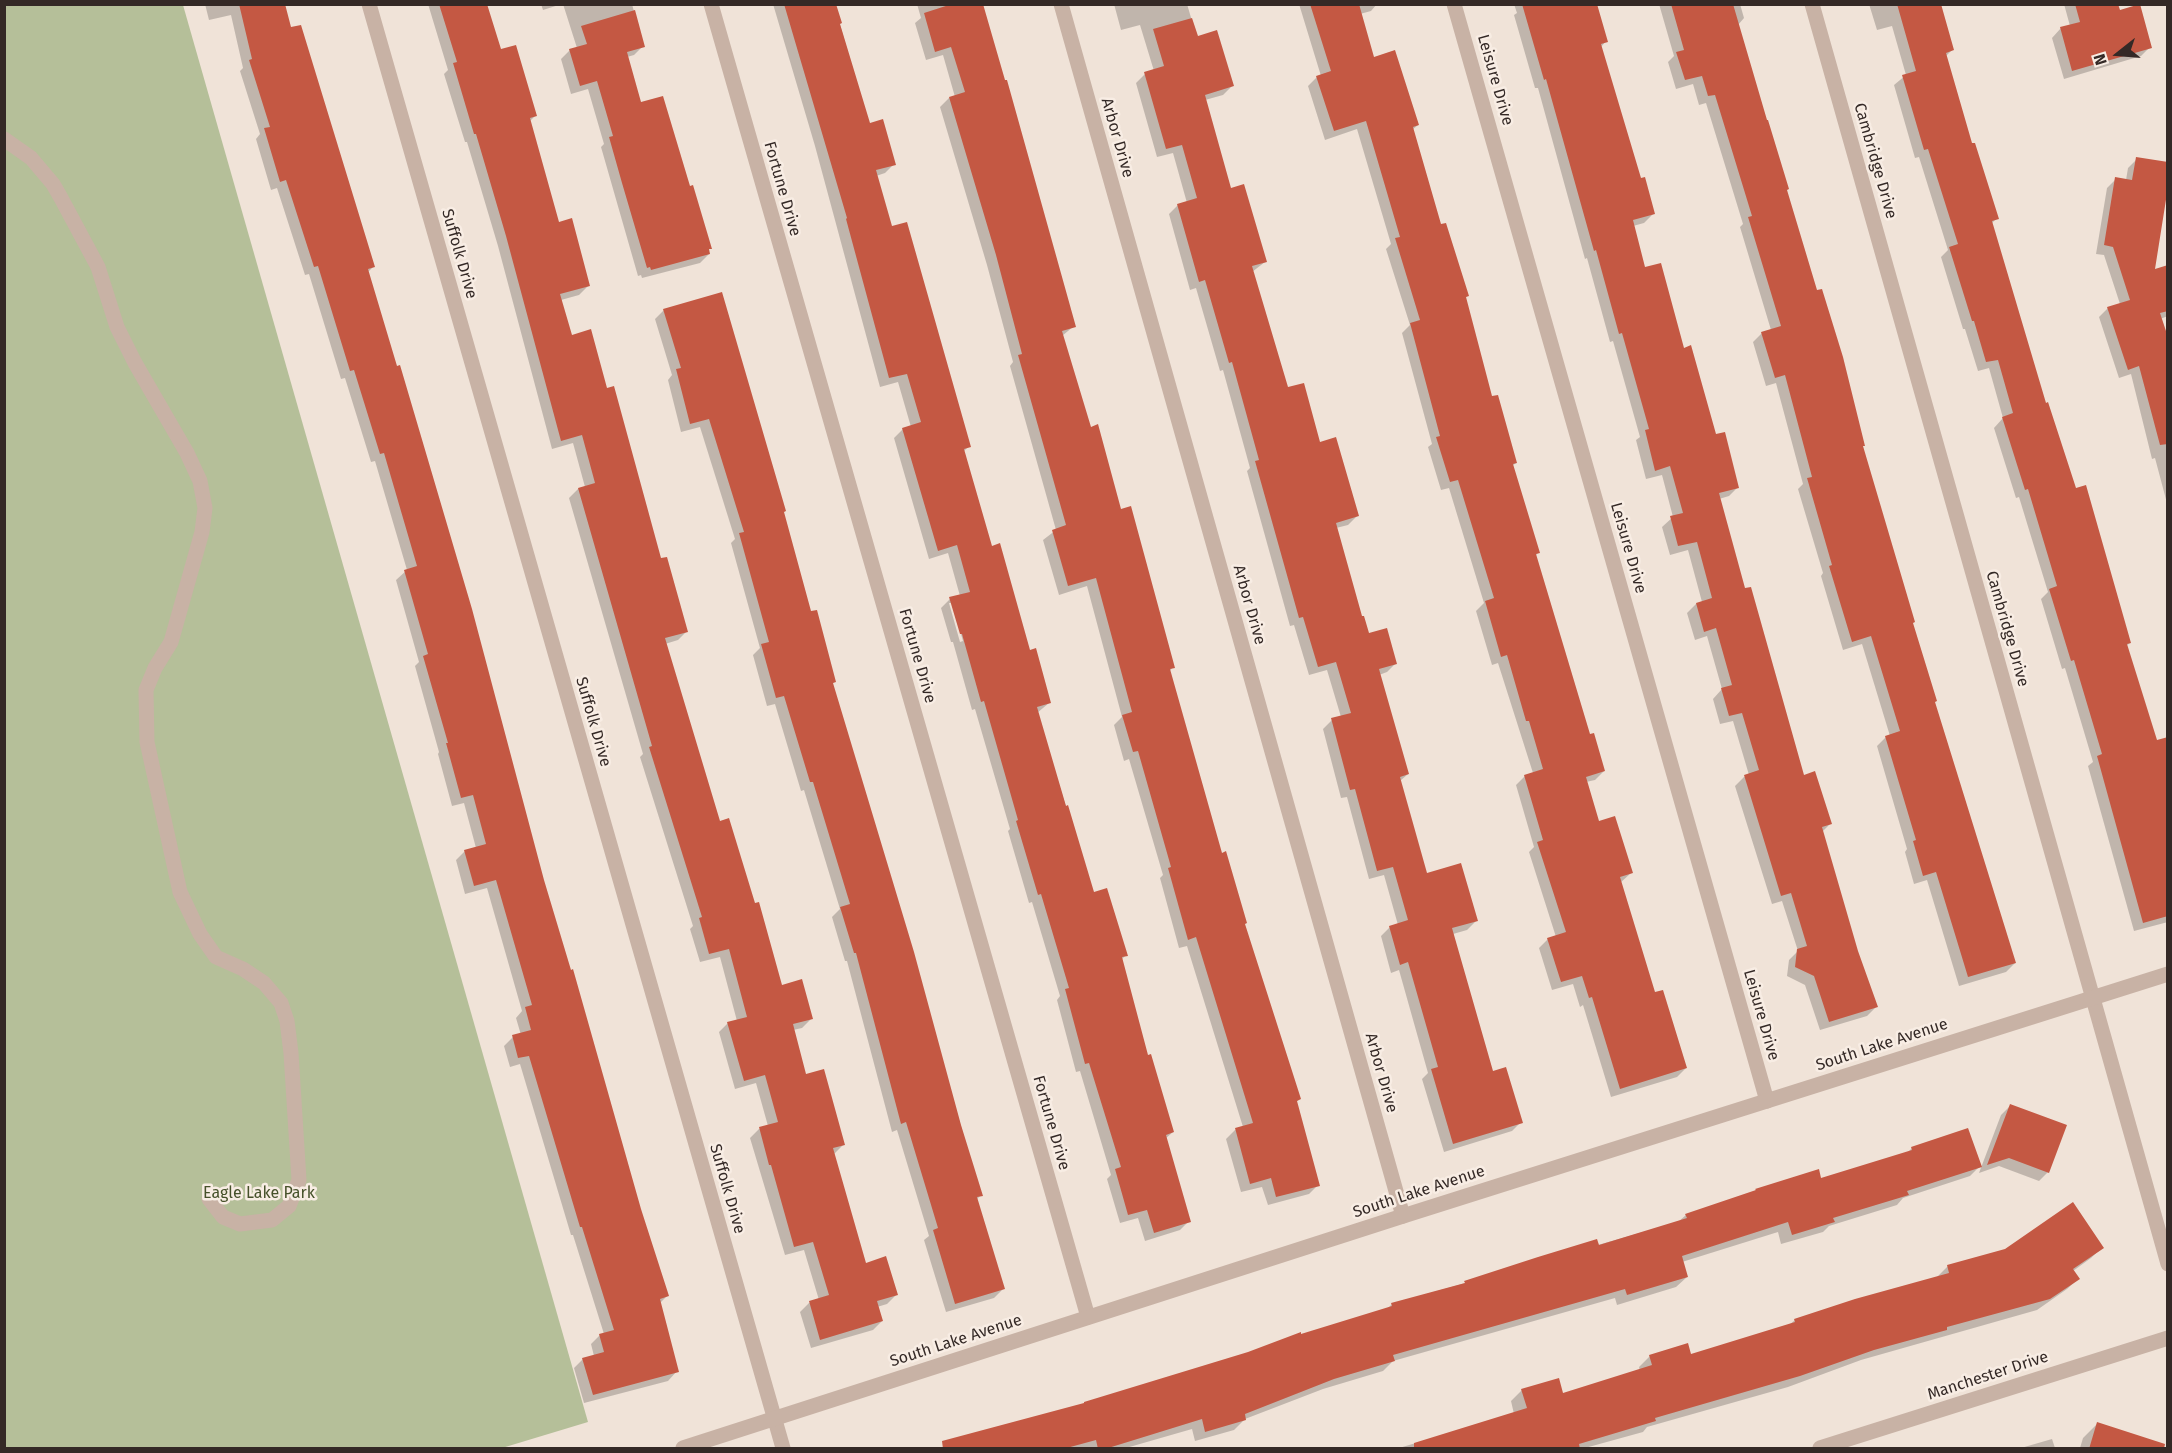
<!DOCTYPE html>
<style>
body{margin:0}
#map{position:relative;width:2172px;height:1453px;overflow:hidden;background:#f0e3d8;font-family:"Fira Sans",sans-serif}
canvas{display:block}
.frame{position:absolute;inset:0;border:6px solid #342926;pointer-events:none}
.north{position:absolute;left:2088px;top:24px;width:60px;height:60px;-webkit-text-stroke:4px #f8ede4;paint-order:stroke;rotate:253deg;font-size:16px;font-weight:700;line-height:24px;text-align:center;color:#342926}
.north::after{content:'';display:block;margin:auto;width:21px;height:27px;background:#342926;clip-path:polygon(50% 0,100% 100%,50% 72%,0 100%)}
</style>
<div id="map">
<canvas width="2172" height="1453"></canvas>
<div class="frame"></div>
<div class="north">N</div>
</div>
<script>
const c = document.querySelector('canvas').getContext('2d');
c.lineJoin = 'round';
function fillPath(path, color) { c.fillStyle = color; c.fill(path, 'evenodd'); }
const shape = rows => new Path2D(rows.map(r => 'M' + r).join(''));
function stroke(path, color, width, dash) { c.strokeStyle = color; c.lineWidth = width; c.lineCap = dash ? 'butt' : 'round'; c.setLineDash(dash || []); c.stroke(path); }
function drawText(font, color, halo, rows, align = 'center') {
  c.font = font + ' "Fira Sans",sans-serif'; c.lineWidth = 5; c.setLineDash([]); c.textBaseline = 'middle'; c.strokeStyle = halo; c.fillStyle = color; for (const [text, x, y, turn = 0] of rows) {
    c.save(); c.translate(x, y); c.rotate((+turn || 0) * Math.PI / 180); c.textAlign = isNaN(turn) ? turn : align; if (halo) c.strokeText(text, 0, 0); c.fillText(text, 0, 0); c.restore();
  }
}
const green = shape([
 [4,5,183,5,588,1422,502,1448,5,1448]
]);
const shadow = shape([
 [205,4,284,4,290,29,373,267,368,272,543,881,640,1210,667,1296,659,1304,677,1371,668,1381,584,1403,574,1368,583,1359,594,1356,591,1344,600,1335,604,1334,573,1235,571,1235,520,1064,510,1067,504,1046,513,1037,521,1035,516,1018,522,1011,487,888,465,894,456,860,465,851,476,848,464,803,452,806,438,754,439,752,415,666,419,662,396,580,407,570,375,461,371,462,345,378,341,379,309,274,305,275,277,188,271,190,256,139,260,134,240,71,243,68,231,15,209,20],
 [428,4,485,4,500,51,535,116,529,122,558,224,588,286,579,295,561,300,571,337,606,390,660,560,687,631,678,640,665,644,719,822,780,987,811,1019,802,1028,793,1030,805,1076,843,1145,833,1155,865,1264,896,1295,887,1304,877,1307,882,1321,873,1330,811,1348,800,1312,809,1303,819,1300,804,1250,785,1255,750,1138,759,1129,768,1126,756,1083,735,1089,719,1032,728,1023,737,1021,720,957,700,962,690,929,693,926,640,757,643,754,569,498,578,489,585,487,573,443,552,449,498,246,467,142,465,142,444,74,448,70],
 [541,4,562,4,543,10],
 [563,4,632,4,643,46,634,55,627,57,640,104,689,188,710,248,708,250,709,254,700,263,642,278,641,275,638,276,601,147,604,144,588,89,571,94,561,59,570,50,577,48],
 [773,4,834,4,869,125,894,164,885,173,876,176,891,228,969,446,963,452,991,547,1049,703,1037,713,1093,894,1126,955,1121,960,1146,1057,1173,1132,1165,1139,1189,1221,1180,1230,1145,1241,1138,1218,1120,1223,1107,1179,1111,1175,1080,1071,1076,1072,1057,1000,1060,996,1032,902,1029,903,1008,831,1010,829,975,709,972,710,953,642,951,642,941,608,950,599,960,596,948,553,929,559,894,438,903,429,911,427,898,382,880,387,815,146],
 [949,603,952,603,963,641,960,642],
 [917,4,981,4,1074,326,1062,336,1090,428,1120,511,1173,667,1169,672,1221,854,1299,1099,1296,1102,1318,1185,1309,1194,1268,1205,1262,1187,1241,1192,1226,1139,1235,1130,1243,1127,1187,946,1179,948,1160,878,1163,875,1129,759,1124,761,1114,725,1122,717,1087,586,1059,595,1043,540,1056,530,1010,366,1013,362,987,265,940,107,949,98,955,97,943,55,926,60,915,23,921,18],
 [1114,4,1187,4,1197,38,1232,86,1223,95,1205,100,1230,190,1265,262,1252,272,1287,389,1319,443,1357,516,1348,525,1336,528,1360,618,1368,635,1396,663,1387,672,1379,675,1408,774,1400,781,1426,875,1476,921,1467,930,1453,934,1492,1072,1521,1122,1512,1131,1444,1152,1422,1079,1428,1073,1399,970,1391,973,1381,936,1390,927,1398,925,1384,875,1369,879,1347,797,1341,798,1323,729,1332,720,1341,717,1327,670,1309,675,1294,625,1290,626,1247,471,1250,468,1223,370,1220,371,1196,288,1190,290,1169,214,1178,205,1187,203,1173,153,1157,157,1136,83,1145,74,1154,71,1140,25,1121,30],
 [1299,4,1377,4,1371,11,1360,14,1373,59,1418,125,1412,130,1440,226,1467,296,1465,299,1491,398,1516,463,1512,466,1539,552,1535,556,1589,736,1604,771,1595,780,1586,782,1598,823,1631,873,1620,883,1654,994,1686,1068,1677,1077,1611,1097,1583,1005,1580,1007,1573,984,1552,990,1539,948,1548,939,1556,937,1529,852,1534,847,1516,785,1525,776,1533,773,1498,663,1492,665,1476,611,1484,603,1449,488,1441,490,1428,447,1432,444,1402,333,1410,325,1386,249,1391,244,1357,129,1325,140,1308,86,1317,77,1321,76],
 [1514,4,1595,4,1606,41,1601,47,1640,180,1653,214,1644,223,1633,226,1644,269,1683,349,1715,436,1738,487,1729,496,1719,499,1744,590,1803,777,1830,824,1822,832,1857,951,1876,1007,1867,1016,1820,1030,1805,985,1787,976,1789,960,1798,951,1782,901,1772,904,1735,786,1744,777,1749,775,1733,721,1720,724,1713,699,1722,689,1707,636,1695,640,1687,613,1696,604,1702,602,1688,550,1670,555,1662,527,1673,517,1662,475,1646,479,1636,440,1640,437,1613,341,1610,342,1587,258,1585,259,1538,88,1535,88,1514,15,1517,13],
 [1659,4,1740,4,1744,18,1738,25,1785,191,1864,445,1862,447,1934,702,2015,963,2006,972,1959,986,1927,880,1914,884,1905,852,1907,849,1877,746,1886,737,1890,736,1862,644,1843,650,1821,576,1823,573,1798,489,1803,484,1776,383,1766,386,1753,342,1762,333,1771,330,1740,227,1743,224,1706,103,1699,105,1693,84,1676,89,1668,62,1674,56],
 [1869,4,1939,4,1952,50,1945,57,1971,145,1997,218,1991,224,2045,405,2130,643,2126,646,2156,742,2168,738,2168,922,2134,931,2088,766,2093,762,2065,668,2062,669,2041,599,2048,592,2019,497,2016,498,1994,428,2003,418,1989,368,1978,371,1965,329,1963,329,1941,257,1948,250,1919,157,1915,158,1894,85,1906,75,1892,26,1877,30],
 [2064,4,2117,4,2119,12,2150,47,2141,56,2064,79,2052,38,2061,28,2070,26],
 [2137,159,2153,271,2168,266,2168,316,2160,319,2168,342,2168,507,2155,458,2152,459,2131,374,2119,378,2099,317,2108,308,2120,304,2104,255,2096,254,2107,188,2116,179,2126,180,2128,168],
 [664,310,783,512,810,613,835,681,832,684,981,1195,976,1200,1003,1289,994,1298,946,1312,924,1240,929,1236,897,1130,892,1132,847,961,845,961,832,917,840,909,804,790,801,791,775,704,767,706,753,655,760,648,731,543,735,539,700,427,681,432,668,380,672,375,655,319],
 [2010,1106,2048,1172,2039,1181,1999,1166,1979,1173,2001,1115],
 [1912,1148,1980,1166,1970,1176,1903,1198,1897,1205,1829,1226,1823,1232,1781,1244,1778,1232,1682,1262,1687,1277,1676,1287,1617,1305,1615,1298,1393,1361,1383,1371,1323,1389,1245,1419,1234,1430,1195,1441,1192,1429,1126,1448,955,1448,1082,1405,1387,1309,1392,1304,1678,1222,1686,1215,1753,1193,1756,1190,1820,1179,1907,1153],
 [2102,1247,2091,1258,2073,1271,2078,1279,2067,1289,2037,1310,1861,1360,1788,1387,1647,1427,1643,1432,1585,1448,1399,1448,1514,1414,1511,1401,1522,1390,1562,1394,1640,1371,1639,1367,1650,1356,1690,1356,1789,1325,1795,1320,1937,1277,1948,1266],
 [2097,1424,2153,1448,2080,1448,2083,1438],
 [2052,1439,2055,1448,2021,1448]
]);
const building = shape([
 [239,4,285,4,291,27,301,25,375,267,368,269,397,366,400,365,472,609,544,880,571,970,573,969,641,1209,669,1296,660,1299,679,1372,593,1395,582,1358,604,1352,599,1334,614,1330,582,1227,580,1227,529,1056,518,1058,512,1035,531,1030,525,1007,532,1005,496,880,474,886,464,850,486,844,473,795,461,798,446,743,448,743,423,656,428,654,404,570,417,566,384,453,380,454,354,370,350,371,318,266,314,267,286,180,280,182,264,128,270,127,249,60,252,59],
 [439,4,487,4,501,49,516,45,537,116,530,118,559,222,572,218,590,286,560,294,572,335,591,329,607,388,614,386,661,558,667,557,688,632,665,638,720,821,729,818,755,903,759,902,782,985,802,979,813,1019,793,1024,806,1074,824,1069,845,1145,833,1148,866,1263,886,1256,898,1295,877,1301,883,1321,820,1340,809,1301,829,1295,813,1242,794,1247,771,1165,769,1165,759,1127,778,1122,765,1075,744,1081,727,1022,747,1017,729,949,709,954,699,918,702,917,649,747,652,746,578,488,595,483,582,435,561,441,506,236,476,134,474,134,453,63,457,62],
 [784,4,836,4,842,23,840,24,870,123,883,119,896,165,876,170,892,226,907,222,971,447,964,449,992,546,1000,543,1030,650,1036,648,1051,703,1037,707,1066,806,1068,805,1094,892,1107,888,1128,956,1122,957,1148,1055,1151,1054,1174,1132,1166,1135,1191,1222,1154,1233,1147,1210,1128,1215,1115,1169,1121,1167,1089,1063,1085,1064,1065,989,1069,988,1041,894,1038,895,1016,821,1018,820,984,701,981,702,962,634,960,634,949,597,970,592,957,545,938,551,902,428,921,422,907,374,889,378,846,219,847,218],
 [952,4,983,4,1005,80,1007,80,1076,327,1062,331,1091,427,1098,424,1121,509,1131,506,1175,668,1170,669,1222,853,1226,851,1247,923,1245,924,1301,1099,1297,1101,1320,1186,1276,1197,1271,1178,1250,1184,1235,1128,1253,1123,1196,937,1188,940,1168,868,1171,867,1138,751,1133,752,1122,715,1132,712,1096,578,1068,586,1052,530,1066,525,1018,355,1022,354,996,255,949,97,965,92,951,47,935,52,924,13],
 [1310,4,1359,4,1374,57,1395,50,1419,125,1413,127,1441,224,1446,223,1469,296,1466,297,1492,396,1498,395,1517,463,1513,464,1540,553,1536,554,1590,734,1594,733,1605,771,1586,777,1599,821,1615,816,1633,873,1620,877,1655,992,1663,990,1687,1068,1620,1089,1592,997,1589,998,1582,976,1561,982,1547,938,1566,932,1537,842,1543,840,1524,775,1543,769,1529,721,1526,721,1507,655,1501,657,1485,601,1494,598,1458,480,1450,482,1436,437,1440,436,1410,323,1420,320,1395,238,1400,237,1366,121,1334,131,1316,76,1331,71],
 [1522,4,1597,4,1608,42,1601,44,1641,178,1645,177,1655,214,1633,220,1645,267,1661,263,1684,348,1691,345,1716,434,1725,432,1739,488,1719,493,1745,588,1751,587,1804,775,1815,771,1832,824,1822,827,1858,951,1878,1007,1829,1022,1814,976,1795,967,1797,949,1807,946,1791,893,1781,896,1744,775,1759,770,1742,713,1729,716,1721,688,1732,685,1716,628,1704,632,1696,603,1712,598,1697,542,1678,546,1670,516,1683,513,1670,466,1655,471,1645,430,1649,429,1622,333,1619,334,1596,250,1594,251,1546,79,1544,80],
 [1671,4,1733,4,1767,120,1768,120,1789,189,1787,190,1817,290,1822,289,1843,357,1865,446,1863,446,1915,622,1913,623,1937,701,1935,702,2016,963,1968,977,1936,872,1923,876,1913,841,1916,840,1885,736,1900,731,1871,636,1852,642,1829,566,1832,565,1807,478,1812,477,1785,375,1775,378,1761,332,1781,326,1748,217,1752,216,1715,95,1708,96,1702,76,1685,80,1676,52,1684,50],
 [1897,4,1941,4,1954,50,1946,53,1972,143,1975,143,1999,219,1992,221,2046,403,2048,402,2076,488,2086,485,2131,643,2127,644,2157,740,2168,737,2168,916,2143,923,2097,756,2102,754,2074,660,2071,661,2049,589,2057,586,2028,489,2025,490,2002,417,2013,413,1998,360,1986,362,1974,321,1972,321,1949,247,1958,244,1928,149,1924,150,1902,75,1916,71],
 [2075,4,2118,4,2120,10,2140,4,2152,48,2072,71,2060,27,2080,22],
 [635,10,645,47,627,52,641,102,663,96,690,186,693,185,712,249,709,249,710,254,651,270,650,267,647,268,622,183,609,137,613,136,597,81,580,86,569,49,587,44,581,26],
 [1192,18,1198,36,1217,30,1234,86,1205,95,1231,188,1244,184,1267,262,1252,266,1288,387,1304,383,1320,442,1336,437,1359,516,1336,523,1362,616,1364,616,1369,633,1387,628,1397,664,1379,669,1409,774,1400,777,1427,873,1461,863,1478,921,1452,928,1493,1071,1506,1067,1523,1123,1453,1144,1431,1069,1438,1067,1408,962,1400,965,1389,926,1408,920,1393,867,1377,871,1355,789,1350,790,1331,718,1351,713,1336,662,1318,667,1303,617,1299,618,1255,461,1259,460,1232,362,1229,363,1205,280,1199,282,1177,204,1197,198,1182,145,1166,149,1144,72,1164,66,1153,29],
 [2136,157,2168,162,2168,187,2155,269,2168,265,2168,311,2160,313,2168,337,2168,444,2160,445,2139,366,2128,370,2107,307,2130,300,2113,247,2104,245,2115,177,2132,180],
 [722,292,786,511,784,512,811,611,817,610,836,682,833,683,914,952,961,1125,983,1196,977,1197,1005,1289,955,1304,933,1230,938,1228,906,1122,901,1124,856,953,854,953,840,907,850,904,813,782,810,782,784,696,776,698,761,644,769,642,739,533,744,532,709,419,690,424,676,369,681,368,663,309],
 [2010,1104,2067,1125,2049,1173,2009,1158,1987,1165],
 [1968,1128,1982,1167,1907,1191,1909,1195,1833,1218,1835,1222,1792,1235,1788,1222,1682,1256,1688,1277,1627,1295,1625,1289,1393,1355,1395,1361,1334,1379,1245,1414,1246,1420,1205,1432,1202,1419,1105,1449,1098,1449,1096,1440,1063,1449,943,1449,942,1441,1084,1403,1084,1402,1248,1352,1301,1332,1301,1334,1392,1306,1391,1303,1465,1283,1464,1281,1538,1257,1597,1239,1599,1245,1687,1218,1685,1214,1756,1190,1755,1189,1819,1169,1821,1178,1912,1150,1911,1147],
 [2073,1202,2104,1248,2073,1269,2080,1279,2050,1299,1947,1327,1947,1330,1874,1350,1800,1376,1655,1418,1656,1421,1579,1444,1580,1449,1414,1449,1414,1443,1527,1408,1521,1389,1559,1378,1563,1393,1652,1365,1649,1355,1688,1343,1691,1354,1795,1322,1794,1319,1855,1299,1949,1273,1947,1265,2005,1249],
 [2097,1422,2165,1444,2164,1449,2089,1449]
]);
const minor = shape([
 [369,4,783,1448],
 [711,4,1088,1317],
 [1061,4,1403,1216],
 [1454,4,1767,1101],
 [1812,4,2168,1264],
 [4,139,31,158,53,184,61,198,98,267,117,327,135,363,187,453,200,481,205,508,202,532,171,642,155,668,146,690,147,742,180,892,200,934,216,957,243,969,264,983,281,1003,287,1021,291,1053,299,1180,289,1206,272,1220,240,1224,223,1217,209,1199],
 [1820,1448,2168,1338]
]);
const tertiary = shape([
 [683,1448,1403,1216,2168,974]
]);
const streetNames = [
 ["Leisure Drive",1495,80,74],
 ["Arbor Drive",1117,138,74],
 ["Cambridge Drive",1875,161,74],
 ["Fortune Drive",782,189,74],
 ["Suffolk Drive",459,254,74],
 ["Leisure Drive",1628,548,74],
 ["Arbor Drive",1249,605,74],
 ["Cambridge Drive",2007,629,74],
 ["Fortune Drive",917,656,74],
 ["Suffolk Drive",593,722,74],
 ["Leisure Drive",1761,1015,74],
 ["South Lake Avenue",1882,1045,-18],
 ["Arbor Drive",1381,1073,74],
 ["Fortune Drive",1051,1123,74],
 ["Suffolk Drive",727,1189,74],
 ["South Lake Avenue",1419,1192,-18],
 ["South Lake Avenue",956,1341,-18],
 ["Manchester Drive",1988,1376,-18]
];
const parkNames = [
 ["Eagle Lake Park",259,1194]
];
fillPath(green, '#b5bf99');
fillPath(shadow, '#0003');
fillPath(building, '#c45843');
stroke(minor, '#c8b2a5', 15);
stroke(tertiary, '#c8b2a5', 15);
drawText('16px', '#342926', '#f8ede4', streetNames);
drawText('16px', '#46512a', '#f8ede4', parkNames);
</script>
